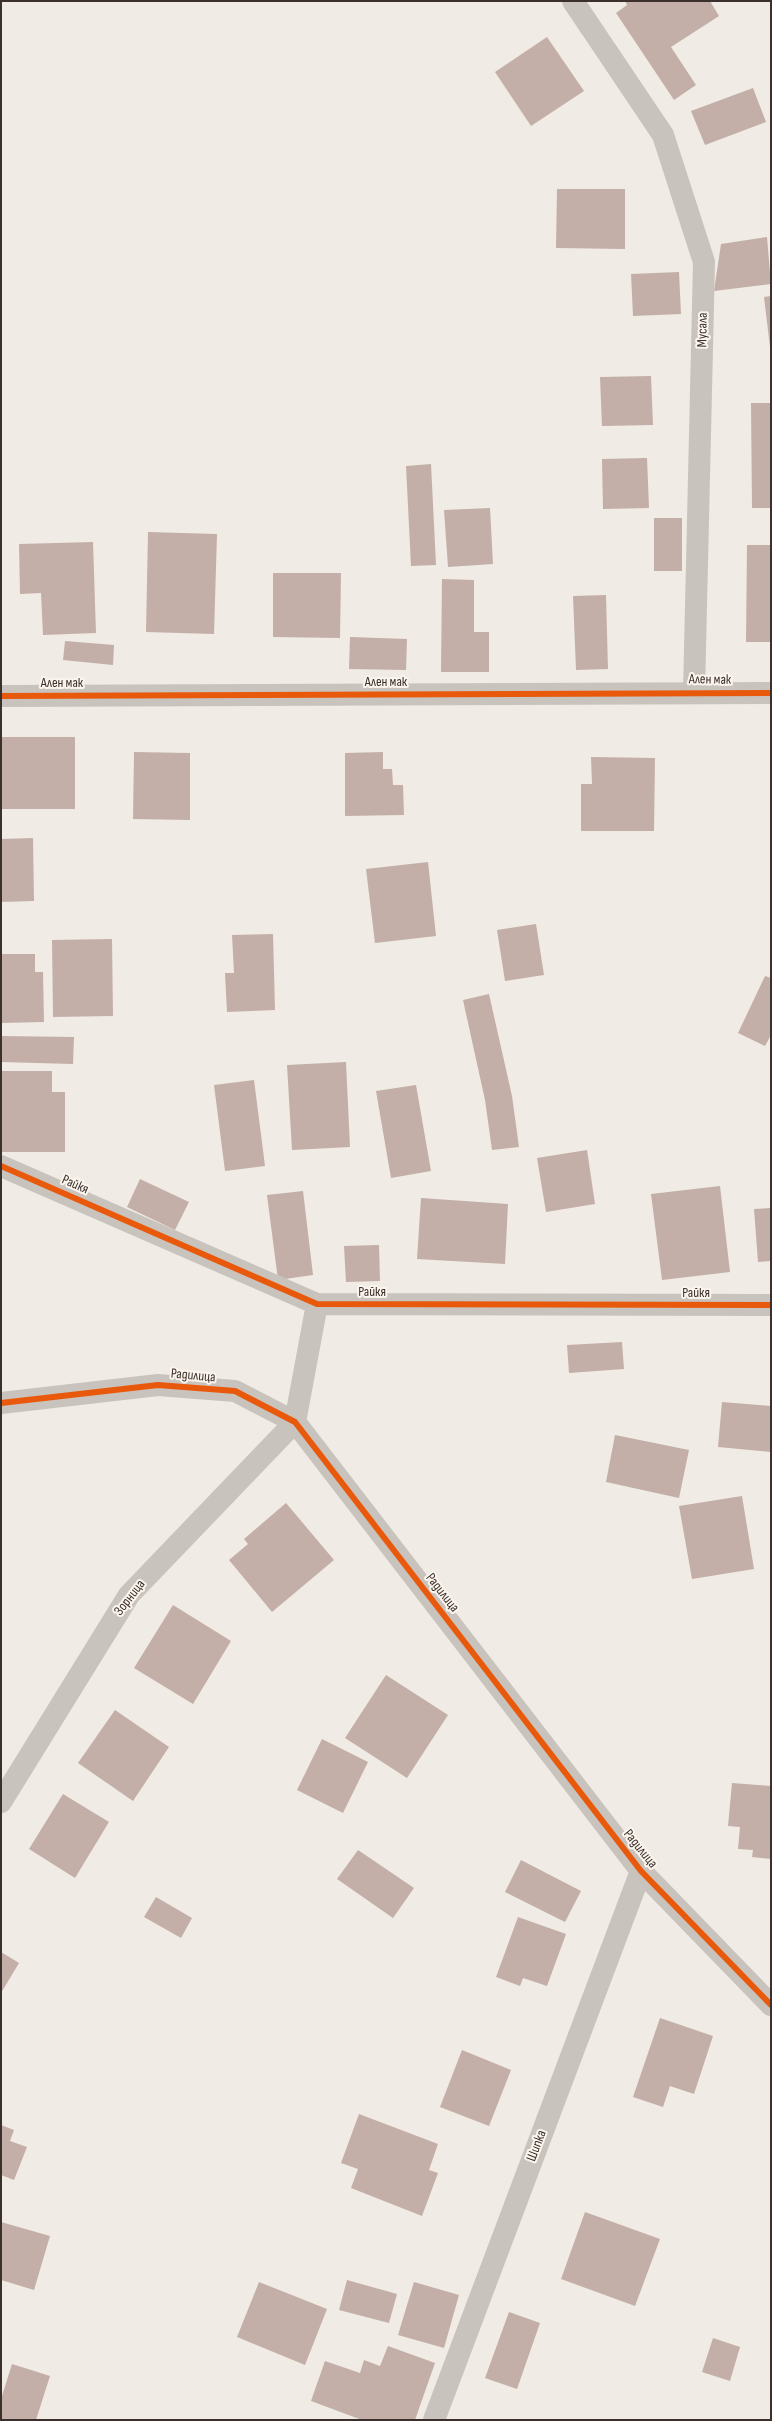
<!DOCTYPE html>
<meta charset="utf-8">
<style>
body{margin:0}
#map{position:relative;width:772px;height:2421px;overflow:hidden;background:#f0ebe5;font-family:"Sofia Sans Condensed",sans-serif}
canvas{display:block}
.frame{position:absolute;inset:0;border:2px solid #3b302b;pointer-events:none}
</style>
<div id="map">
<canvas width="772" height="2421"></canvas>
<div class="frame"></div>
</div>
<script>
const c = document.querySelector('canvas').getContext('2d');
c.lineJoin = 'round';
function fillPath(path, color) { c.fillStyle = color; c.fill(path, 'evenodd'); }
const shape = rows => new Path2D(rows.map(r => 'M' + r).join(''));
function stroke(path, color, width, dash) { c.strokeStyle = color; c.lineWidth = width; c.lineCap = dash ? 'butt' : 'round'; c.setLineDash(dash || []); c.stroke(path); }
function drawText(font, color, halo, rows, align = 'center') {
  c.font = font + ' "Sofia Sans Condensed",sans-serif'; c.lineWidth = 4; c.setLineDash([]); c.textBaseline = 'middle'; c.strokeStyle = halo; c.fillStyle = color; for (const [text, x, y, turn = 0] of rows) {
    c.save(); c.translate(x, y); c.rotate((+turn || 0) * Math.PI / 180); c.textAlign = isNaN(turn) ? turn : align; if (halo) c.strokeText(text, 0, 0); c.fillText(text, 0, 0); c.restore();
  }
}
const building = shape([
 [625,1,710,1,719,16,671,47,696,85,674,100,616,13,627,5],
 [547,37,584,91,531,126,495,72],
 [753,88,766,122,705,145,691,111],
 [557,189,625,189,625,249,556,248],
 [767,237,771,284,714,291,721,244],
 [679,272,681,314,633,316,631,274],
 [771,296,771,347,770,347,764,297],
 [651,376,653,425,602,426,600,377],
 [751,403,771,403,771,508,752,508],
 [647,458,649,508,603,509,602,459],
 [431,464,436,565,411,566,406,466],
 [490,508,493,564,448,567,444,510],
 [654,518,682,518,682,571,654,571],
 [148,532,217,534,214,634,146,632],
 [93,542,96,633,43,635,41,593,20,594,19,544],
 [747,545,771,545,771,642,746,642],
 [273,573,341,573,340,638,273,637],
 [442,579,474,580,474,632,489,632,489,672,441,672],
 [606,595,608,669,576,670,573,596],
 [350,637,407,639,406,670,349,669],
 [65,641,114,645,113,665,63,660],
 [2,737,75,737,75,809,2,809],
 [134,752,190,753,190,820,133,819],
 [383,752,383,769,392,769,393,785,403,785,404,815,345,816,345,753],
 [591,757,655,758,654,831,581,831,581,784,592,784],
 [33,838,34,901,1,902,1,839],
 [428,862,436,936,375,943,366,869],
 [536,924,544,975,505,981,497,930],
 [273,934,275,1010,227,1012,225,973,234,973,232,935],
 [112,939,113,1016,53,1017,52,940],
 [1,954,35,954,35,972,43,972,44,1022,1,1023],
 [765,976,771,978,771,1035,765,1046,738,1033],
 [489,994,512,1096,519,1147,492,1150,485,1100,463,1000],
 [1,1036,74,1037,73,1064,1,1062],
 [346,1062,350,1147,292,1150,287,1065],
 [1,1071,52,1071,52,1092,65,1092,65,1152,1,1152],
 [254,1080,265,1166,225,1171,214,1085],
 [416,1085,431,1171,391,1178,376,1091],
 [587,1150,595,1204,546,1212,537,1158],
 [140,1179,189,1202,175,1230,127,1207],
 [720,1186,730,1272,662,1280,651,1194],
 [303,1191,313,1275,278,1280,267,1195],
 [421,1198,508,1204,505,1264,417,1259],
 [771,1208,771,1261,758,1262,754,1209],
 [379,1245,380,1281,346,1282,344,1246],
 [622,1342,624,1369,569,1373,567,1345],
 [722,1402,771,1406,771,1452,718,1447],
 [615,1435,689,1450,679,1498,606,1482],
 [742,1496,754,1569,692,1579,679,1506],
 [286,1503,334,1560,272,1612,229,1560,248,1544,244,1539],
 [173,1605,231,1641,193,1704,134,1668],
 [386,1675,448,1715,407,1778,345,1738],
 [115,1710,169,1747,133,1801,78,1763],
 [322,1739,368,1762,343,1813,297,1790],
 [732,1783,771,1786,771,1859,752,1857,753,1850,738,1849,740,1827,728,1826],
 [63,1794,109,1822,75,1878,29,1849],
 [358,1850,414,1888,393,1918,337,1879],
 [521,1860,581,1891,565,1922,505,1892],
 [156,1897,192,1918,181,1938,144,1917],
 [518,1917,566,1934,547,1986,523,1978,520,1986,496,1977],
 [1,1952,19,1963,1,1993],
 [660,2018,713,2036,694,2094,670,2086,663,2107,633,2097],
 [462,2050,511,2070,489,2126,440,2107],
 [359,2114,438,2144,429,2170,438,2173,422,2216,351,2188,358,2169,341,2163],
 [1,2125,14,2130,10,2141,27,2147,14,2180,1,2175],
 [585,2212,660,2239,635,2306,561,2279],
 [1,2222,50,2236,34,2290,1,2280],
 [347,2280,397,2294,389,2323,339,2310],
 [259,2282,327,2309,305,2365,237,2337],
 [414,2282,459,2295,444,2348,398,2335],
 [509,2312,540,2323,517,2389,485,2378],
 [713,2338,740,2347,730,2381,702,2372],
 [388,2346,435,2363,415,2420,362,2420,311,2401,325,2361,360,2373,364,2360,380,2366],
 [12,2364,50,2376,36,2420,1,2420,1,2399]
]);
const minor = shape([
 [573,1,663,135,704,262,694,692],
 [1,696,771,693],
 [1,1166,317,1304,771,1305],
 [1,1403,158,1385,235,1391,295,1422,641,1871,771,2005],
 [1,1802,129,1595,295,1422,317,1304],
 [434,2420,641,1871]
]);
const cycleway = shape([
 [1,696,771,693],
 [1,1166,317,1304,771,1305],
 [1,1403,158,1385,235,1391,295,1422,641,1871,771,2005]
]);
const streetNames = [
 ["Мусала",703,330,-89],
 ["Ален мак",710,680,1],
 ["Ален мак",386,682],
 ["Ален мак",62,683],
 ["Райкя",75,1185,24],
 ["Райкя",372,1292],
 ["Райкя",696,1293],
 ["Радилица",193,1376,5],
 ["Радилица",442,1593,52],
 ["Зорница",130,1598,-52],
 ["Радилица",640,1849,51],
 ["Шипка",537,2146,-69]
];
fillPath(building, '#c3afa7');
stroke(minor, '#c9c3be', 22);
stroke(cycleway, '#e8590c', 6);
drawText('14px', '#3b302b', '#fbf5ee', streetNames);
</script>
